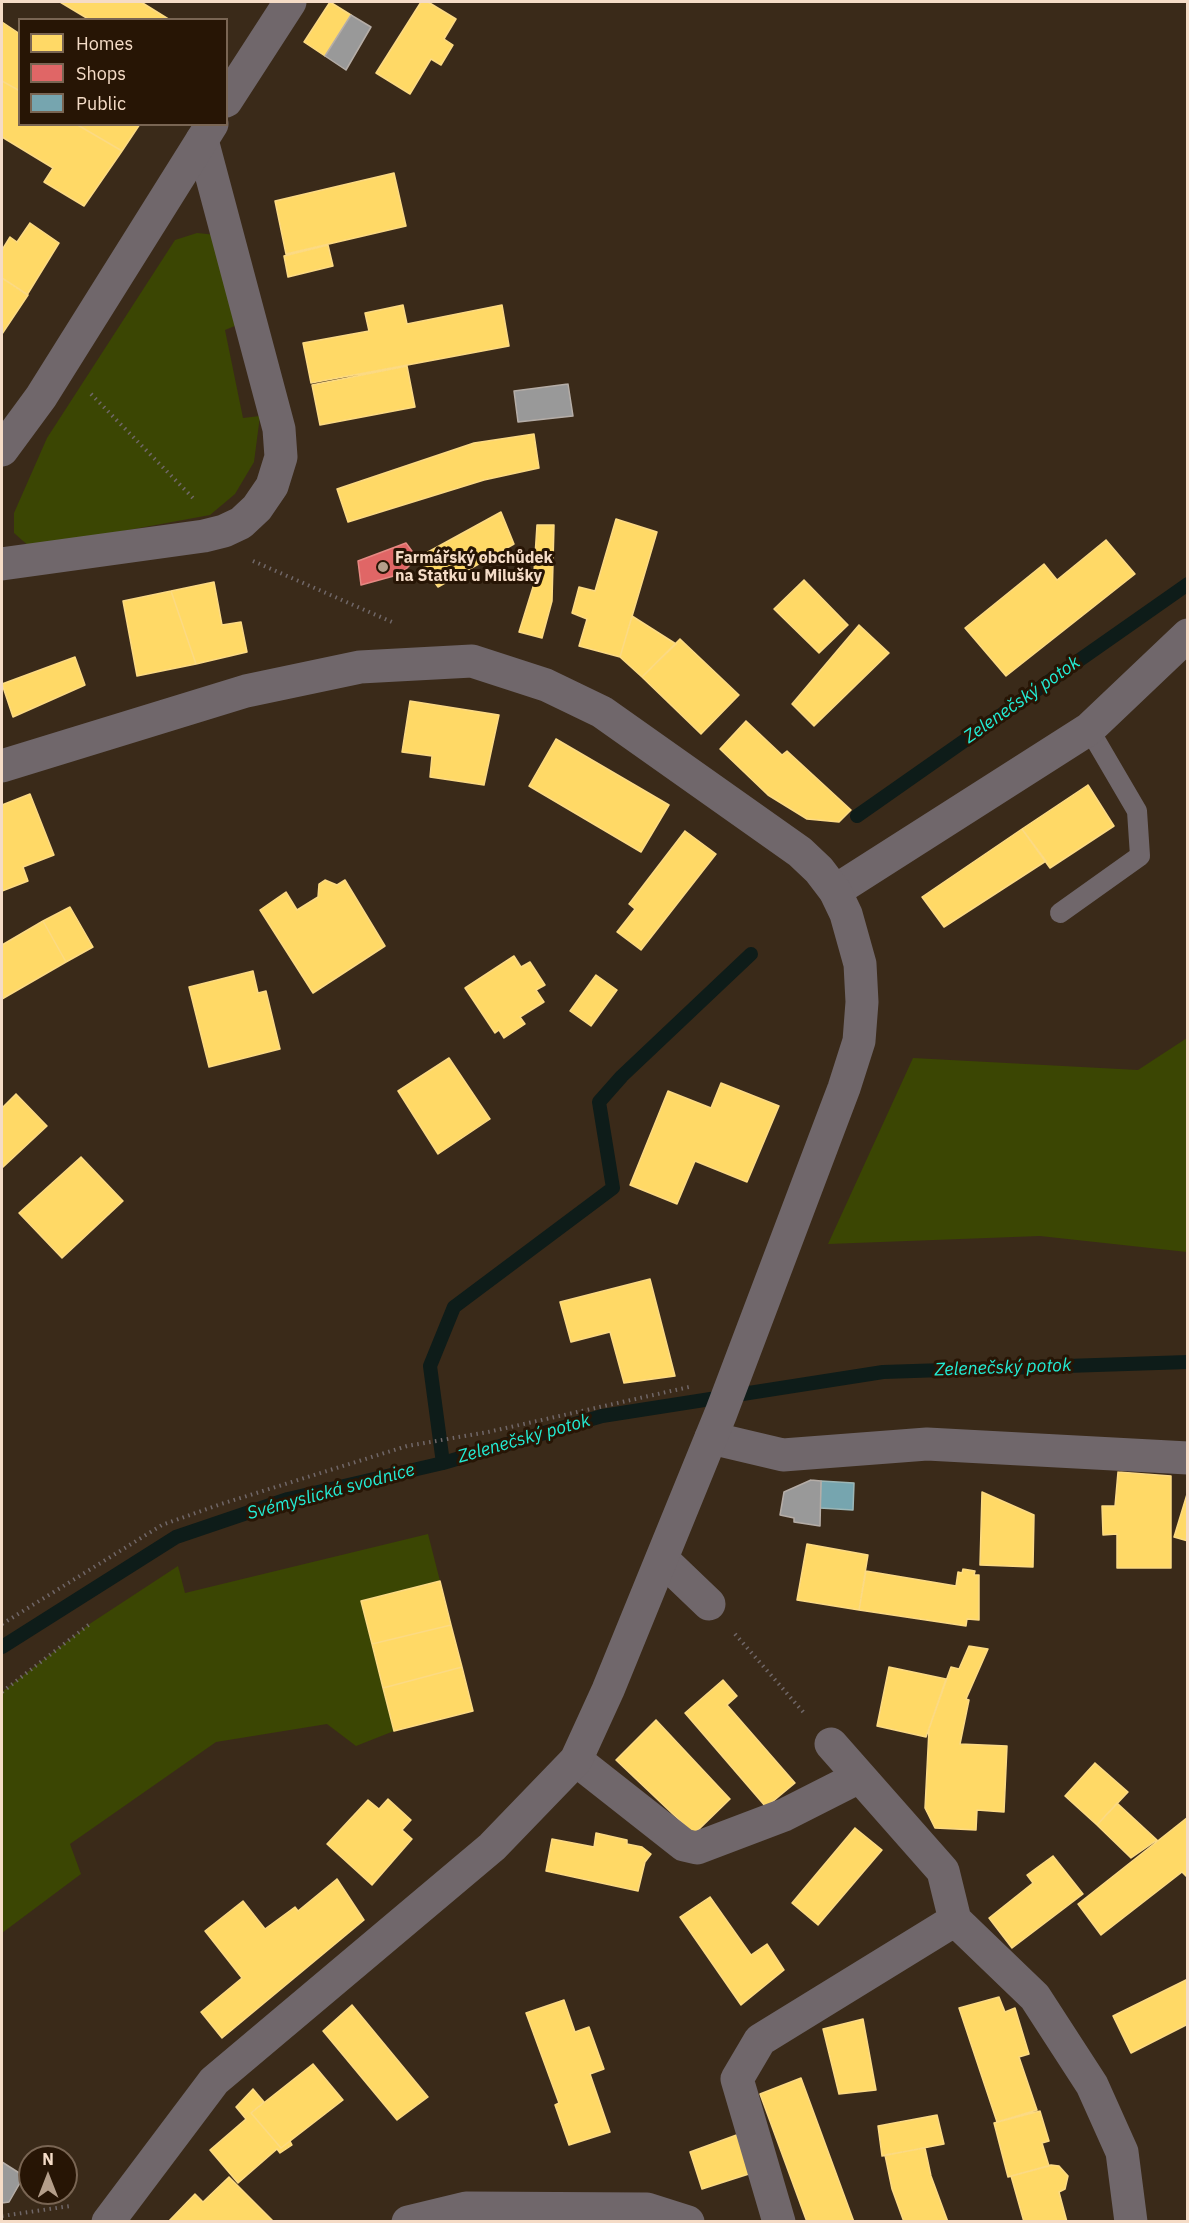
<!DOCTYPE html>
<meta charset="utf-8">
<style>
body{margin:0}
#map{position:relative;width:1189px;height:2223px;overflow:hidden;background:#3a2a19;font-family:"IBM Plex Sans",sans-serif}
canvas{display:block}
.frame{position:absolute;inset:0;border:3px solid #f5dcc7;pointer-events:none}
.legend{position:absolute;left:18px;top:18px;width:210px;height:108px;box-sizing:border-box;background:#271505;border:2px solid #796553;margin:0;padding:8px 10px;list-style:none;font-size:18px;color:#f5dcc7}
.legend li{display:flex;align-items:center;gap:12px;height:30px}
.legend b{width:30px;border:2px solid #796553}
.north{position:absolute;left:18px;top:2145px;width:60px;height:60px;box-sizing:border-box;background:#271505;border:2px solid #796553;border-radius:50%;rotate:0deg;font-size:16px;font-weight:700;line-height:24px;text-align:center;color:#f5dcc7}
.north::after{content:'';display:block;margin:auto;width:21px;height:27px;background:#b49e8a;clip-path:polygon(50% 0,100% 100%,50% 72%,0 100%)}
</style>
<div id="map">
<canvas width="1189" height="2223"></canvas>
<div class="frame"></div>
<ul class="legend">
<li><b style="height:16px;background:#ffd966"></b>Homes</li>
<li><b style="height:16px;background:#e06666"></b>Shops</li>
<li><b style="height:16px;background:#76a5af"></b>Public</li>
</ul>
<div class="north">N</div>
</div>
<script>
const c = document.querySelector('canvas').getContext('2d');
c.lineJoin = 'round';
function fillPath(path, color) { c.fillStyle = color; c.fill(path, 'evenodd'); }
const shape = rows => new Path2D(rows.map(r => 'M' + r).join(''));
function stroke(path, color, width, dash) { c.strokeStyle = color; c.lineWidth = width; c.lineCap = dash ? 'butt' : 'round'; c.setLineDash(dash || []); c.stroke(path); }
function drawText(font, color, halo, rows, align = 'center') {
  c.font = font + ' "IBM Plex Sans",sans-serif'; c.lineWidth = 6; c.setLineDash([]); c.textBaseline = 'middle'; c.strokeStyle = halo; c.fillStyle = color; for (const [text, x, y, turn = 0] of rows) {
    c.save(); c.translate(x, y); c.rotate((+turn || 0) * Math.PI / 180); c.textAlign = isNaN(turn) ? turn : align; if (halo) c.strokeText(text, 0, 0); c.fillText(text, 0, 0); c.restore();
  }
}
const green = shape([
 [197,233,217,235,242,323,225,330,243,418,260,416,254,462,235,494,210,515,31,548,14,533,14,513,47,438,175,240],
 [1187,1038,1187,1252,1040,1236,828,1244,913,1058,1138,1070],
 [428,1534,440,1581,361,1601,394,1731,356,1746,327,1724,216,1742,70,1844,81,1874,2,1933,2,1692,91,1623,178,1566,185,1593]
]);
const homes = shape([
 [60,2,141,2,170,20,90,20,60,2],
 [330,2,351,15,325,56,304,42,330,2],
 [421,2,428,2,456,19,444,39,453,45,441,65,431,59,410,94,376,73,421,2],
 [2,22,20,34,20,91,2,81,2,22],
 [2,81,20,91,20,124,76,124,122,151,84,206,44,182,53,168,2,137,2,81],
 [76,124,140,124,122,151,76,124],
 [394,173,406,226,286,254,275,201,394,173],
 [30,223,59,243,27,295,2,278,2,250,10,237,17,242,30,223],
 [328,245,333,266,288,277,284,256,328,245],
 [2,278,28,295,2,334,2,278],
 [403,305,407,324,502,305,509,346,311,383,303,343,369,331,365,313,403,305],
 [407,366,415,407,320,425,312,385,407,366],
 [534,434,539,468,484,480,348,522,337,489,474,443,534,434],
 [501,512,514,544,438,587,417,558,501,512],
 [616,519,657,532,620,657,579,646,587,619,572,613,579,587,595,591,616,519],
 [537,525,554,525,552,601,542,638,519,632,533,587,537,525],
 [1106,540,1135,574,1006,676,965,628,1044,564,1057,580,1106,540],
 [804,580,848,625,819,653,774,609,804,580],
 [214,582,222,625,241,622,247,652,196,664,171,591,214,582],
 [171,591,196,664,137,676,123,601,171,591],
 [632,616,676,644,642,677,620,657,632,616],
 [859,625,889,653,814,726,792,704,859,625],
 [680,639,739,695,701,734,642,677,680,639],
 [75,657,85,685,13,717,2,684,75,657],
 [410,701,499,715,484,785,430,777,432,756,402,752,410,701],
 [746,721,782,755,787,751,851,810,839,822,807,819,768,795,720,749,746,721],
 [556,739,669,805,641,852,529,786,556,739],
 [1088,785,1114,826,1050,868,1022,829,1088,785],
 [30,794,54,855,23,867,28,881,2,891,2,805,30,794],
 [1022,829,1046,861,944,927,922,897,1022,829],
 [685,831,716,854,641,950,617,932,635,909,629,904,685,831],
 [325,880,337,885,345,880,385,946,313,993,260,910,286,892,297,910,318,897,319,884,325,880],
 [70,907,93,947,66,962,43,921,70,907],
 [43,921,66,962,2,999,2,945,43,921],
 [514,956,521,967,530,962,545,985,536,990,544,1002,520,1017,525,1024,504,1038,499,1030,495,1033,465,988,514,956],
 [253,971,258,993,266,991,280,1049,209,1067,189,987,253,971],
 [596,975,617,990,591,1026,570,1011,596,975],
 [449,1058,490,1119,438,1154,398,1091,449,1058],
 [721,1083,779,1106,747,1182,695,1161,677,1204,630,1185,668,1091,711,1108,721,1083],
 [16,1094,47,1126,2,1168,2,1108,16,1094],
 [81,1157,123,1201,62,1258,19,1213,81,1157],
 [650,1279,675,1376,624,1383,610,1332,571,1342,560,1302,650,1279],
 [1118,1472,1171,1476,1171,1568,1117,1568,1117,1534,1103,1535,1102,1506,1115,1506,1118,1472],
 [1188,1491,1188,1541,1174,1537,1188,1491],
 [982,1492,1034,1515,1033,1567,980,1565,982,1492],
 [807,1544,868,1555,859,1610,797,1600,807,1544],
 [963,1569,975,1571,974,1575,979,1575,979,1620,967,1619,966,1626,859,1610,866,1571,956,1586,958,1572,962,1573,963,1569],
 [440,1581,451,1625,372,1644,361,1601,440,1581],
 [451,1625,462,1667,383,1688,372,1644,451,1625],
 [969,1646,988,1649,966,1699,969,1700,960,1744,1007,1746,1004,1812,977,1810,976,1830,935,1828,925,1808,929,1729,951,1667,959,1669,969,1646],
 [462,1667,473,1711,394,1731,383,1688,462,1667],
 [889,1667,946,1679,926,1737,877,1726,889,1667],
 [723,1680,737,1696,727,1705,795,1783,766,1807,685,1713,723,1680],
 [656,1720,730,1799,694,1834,616,1760,656,1720],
 [1095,1763,1128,1792,1097,1825,1065,1796,1095,1763],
 [388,1799,411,1820,402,1830,412,1839,372,1885,327,1844,368,1800,379,1809,388,1799],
 [1117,1803,1157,1840,1131,1858,1097,1825,1117,1803],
 [1188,1817,1188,1878,1182,1872,1101,1935,1078,1904,1188,1817],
 [855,1828,882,1850,818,1925,792,1903,855,1828],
 [596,1833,627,1840,627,1844,642,1847,651,1854,645,1862,638,1891,546,1871,552,1839,594,1847,596,1833],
 [1053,1856,1083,1894,1012,1948,989,1918,1033,1883,1027,1875,1053,1856],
 [337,1879,364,1920,222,2038,201,2012,242,1978,205,1931,243,1901,265,1929,295,1907,298,1911,337,1879],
 [710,1897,751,1955,767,1944,784,1970,741,2005,680,1917,710,1897],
 [1188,1979,1188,2024,1131,2053,1113,2016,1188,1979],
 [999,1997,1005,2012,1015,2008,1029,2054,1019,2057,1037,2110,997,2122,959,2008,999,1997],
 [564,2000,575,2032,589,2027,604,2069,590,2074,610,2132,569,2145,555,2105,559,2103,526,2013,564,2000],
 [352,2005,428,2097,397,2120,323,2031,352,2005],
 [863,2019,876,2090,839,2094,823,2029,863,2019],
 [313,2064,343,2100,281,2148,251,2113,313,2064],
 [801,2078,854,2222,807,2222,760,2094,801,2078],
 [253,2089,264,2102,251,2113,281,2148,290,2141,292,2145,280,2153,277,2149,238,2183,210,2150,246,2119,236,2107,253,2089],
 [1040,2111,1049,2141,1042,2143,1049,2166,1008,2177,994,2123,1040,2111],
 [937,2115,944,2144,882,2156,878,2126,937,2115],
 [742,2133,755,2172,702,2189,690,2152,742,2133],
 [925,2148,931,2176,948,2222,904,2222,892,2189,885,2155,925,2148],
 [1051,2165,1059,2166,1068,2176,1065,2189,1059,2192,1067,2222,1024,2222,1011,2176,1051,2165],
 [229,2177,274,2222,168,2222,195,2194,203,2202,229,2177]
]);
const shops = shape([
 [406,543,417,558,401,574,361,585,358,561,406,543]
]);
const public = shape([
 [821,1481,854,1483,853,1510,820,1508,821,1481]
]);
const industry = shape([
 [351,15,371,27,346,70,325,56,351,15],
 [568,384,573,416,518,422,514,391,568,384],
 [811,1480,821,1481,820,1526,794,1522,794,1518,780,1515,784,1492,811,1480],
 [2,2162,24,2176,9,2202,2,2203,2,2162]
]);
const stream = shape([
 [857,816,1188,584],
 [751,954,622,1076,599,1102,613,1188,454,1307,430,1366,443,1463,602,1416,883,1372,1188,1362],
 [2,1647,176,1537,288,1499,443,1463]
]);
const path = shape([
 [91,394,193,498],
 [253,561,392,622],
 [2,1624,162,1525,218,1505,407,1446,488,1432,689,1387],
 [735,1634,805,1714],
 [2,1692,91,1623],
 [2,2216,70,2206]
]);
const service = shape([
 [1060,913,1140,856,1137,811,1089,729]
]);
const minor = shape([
 [2,564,204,536,224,531,241,523,257,508,272,486,281,457,279,429,202,140],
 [835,891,1089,729,1188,635],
 [711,1438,783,1455,927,1444,1188,1458],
 [662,1559,709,1604],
 [831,1744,943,1871,955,1920,1035,1997,1092,2085,1122,2152,1131,2222],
 [576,1760,684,1845,697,1848,784,1815,859,1777],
 [408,2222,466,2208,647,2209,688,2222],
 [779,2222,737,2079,760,2040,955,1920]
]);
const tertiary = shape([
 [226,101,290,2],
 [2,450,41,397,212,124],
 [2,766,246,691,360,667,472,661,546,685,602,712,800,852,819,870,835,891,846,914,860,964,862,1002,859,1041,844,1088,721,1413,608,1690,576,1760,492,1847,214,2081,108,2222]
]);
const markers = [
 [383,567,6,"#b49e8a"]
];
const poiNames = [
 ["Farmářský obchůdek",395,558],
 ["na Statku u Milušky",395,576]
];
const waterNames = [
 ["Zelenečský potok",1022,700,-35],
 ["Zelenečský potok",1003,1368,-2],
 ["Zelenečský potok",524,1439,-16],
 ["Svémyslická svodnice",331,1492,-15]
];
fillPath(green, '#3b4603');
fillPath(homes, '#ffd966');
stroke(homes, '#fcda83', 1.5);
fillPath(shops, '#e06666');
stroke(shops, '#e68983', 1.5);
fillPath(public, '#76a5af');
stroke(public, '#9cb6b6', 1.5);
fillPath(industry, '#999');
stroke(industry, '#b5ada7', 1.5);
stroke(stream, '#0e1c19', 14);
stroke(path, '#706768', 4, [1.5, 4.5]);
stroke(service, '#70676b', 20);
stroke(minor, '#70676b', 33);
stroke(tertiary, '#70676b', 33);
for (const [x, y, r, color] of markers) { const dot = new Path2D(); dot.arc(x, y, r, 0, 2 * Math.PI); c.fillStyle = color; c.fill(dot); stroke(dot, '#271505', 2); }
drawText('bold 16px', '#f5dcc7', '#271505', poiNames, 'left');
drawText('italic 18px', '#23ecd5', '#271505', waterNames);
</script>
